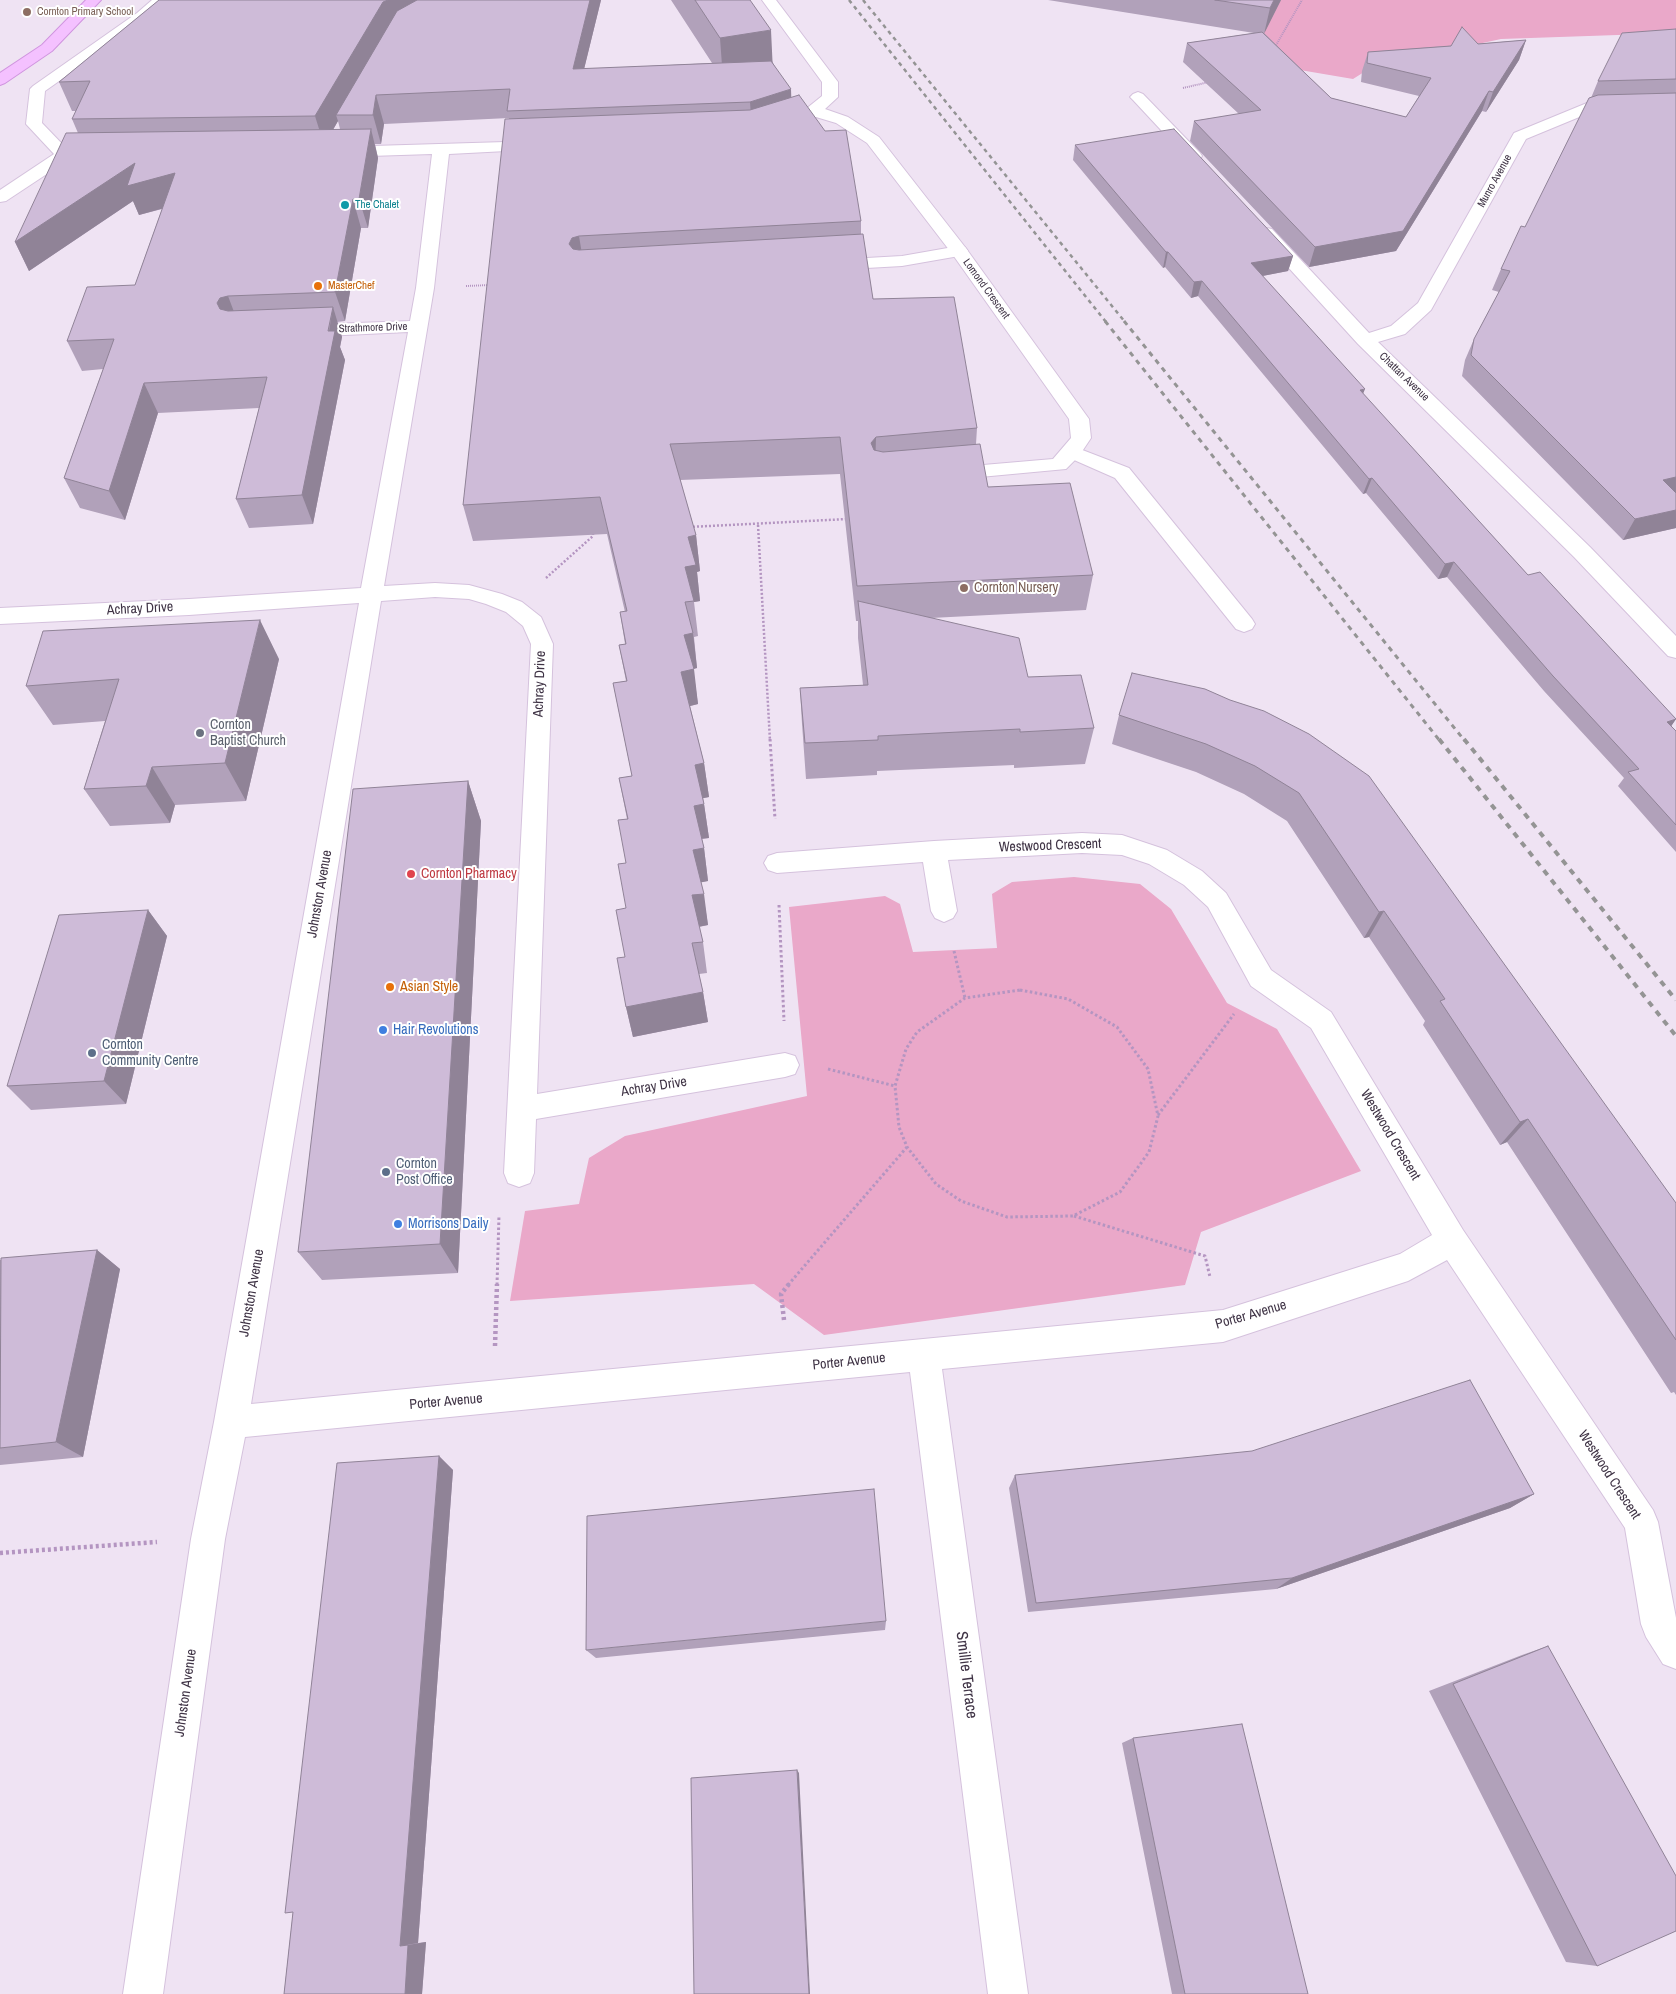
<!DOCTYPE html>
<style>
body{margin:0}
canvas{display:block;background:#efe3f3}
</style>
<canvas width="1676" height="1994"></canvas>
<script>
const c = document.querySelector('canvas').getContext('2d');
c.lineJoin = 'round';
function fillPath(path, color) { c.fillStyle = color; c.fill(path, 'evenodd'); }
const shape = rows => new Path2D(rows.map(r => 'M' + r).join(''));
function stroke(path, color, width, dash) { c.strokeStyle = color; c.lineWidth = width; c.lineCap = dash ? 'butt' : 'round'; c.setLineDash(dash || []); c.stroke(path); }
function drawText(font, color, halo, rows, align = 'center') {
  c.font = font + ' "Archivo Narrow",sans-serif'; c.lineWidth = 4; c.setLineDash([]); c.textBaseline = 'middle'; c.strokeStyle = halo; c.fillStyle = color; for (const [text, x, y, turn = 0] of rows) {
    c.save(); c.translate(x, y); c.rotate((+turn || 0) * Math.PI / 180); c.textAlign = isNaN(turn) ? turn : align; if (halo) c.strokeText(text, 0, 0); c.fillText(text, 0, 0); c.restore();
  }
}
const green = shape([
 [1280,0,1676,0,1676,33,1501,39,1372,67,1353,79,1247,61],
 [1074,877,1140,884,1171,909,1227,1003,1277,1029,1361,1171,1201,1232,1185,1285,824,1335,754,1284,510,1301,525,1211,579,1204,589,1158,625,1136,807,1096,789,907,885,896,900,904,913,952,997,948,992,894,1012,882]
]);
const pathFar3 = shape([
 [1275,47,1302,0],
 [1183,88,1209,82],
 [466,286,490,285]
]);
const pathFar2 = shape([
 [758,525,770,741],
 [689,527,848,519],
 [546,578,593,536,593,530]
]);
const pathFar1 = shape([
 [770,739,775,819],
 [779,905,784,1021],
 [954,951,965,998],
 [1020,990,1068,999,1117,1027,1148,1069,1158,1116,1149,1152,1120,1192,1073,1216,1007,1217,961,1201,936,1184,907,1147,899,1127,895,1086,906,1049,917,1032,965,998,1020,990],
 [828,1069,895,1086],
 [1158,1115,1234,1014],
 [1074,1216,1205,1256,1210,1277],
 [497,1285,499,1215],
 [788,1285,907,1147]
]);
const path = shape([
 [784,1320,781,1294,789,1284],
 [495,1346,497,1284],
 [0,1553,157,1542]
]);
const lane = shape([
 [959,246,965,247,968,251,965,255,902,266,831,270,825,269,822,265,825,261,831,260,902,256,959,246],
 [1072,446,1129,468,1252,619,1255,624,1252,629,1244,632,1236,629,1115,478,1065,456,1062,452,1065,448,1072,446]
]);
const street = shape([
 [152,0,167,0,147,19,45,91,42,123,68,150,92,152,94,155,92,158,68,160,6,201,0,202,0,190,54,154,26,124,30,89,33,86,137,13,152,0],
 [762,0,776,0,838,82,838,97,825,109,848,117,879,137,965,247,1089,419,1091,438,1079,456,1066,469,948,480,941,479,938,474,941,469,948,468,1053,459,1071,438,1069,419,953,255,867,143,836,123,816,117,803,127,787,134,775,134,773,131,775,128,791,121,822,96,822,82,762,0],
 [1138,92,1143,94,1200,153,1202,156,1200,159,1188,159,1133,100,1130,97,1133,94,1138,92],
 [1676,101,1676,111,1589,113,1526,139,1431,310,1405,334,1378,342,1590,547,1676,636,1676,658,1668,656,1574,557,1358,344,1257,233,1260,229,1266,228,1272,229,1369,333,1391,326,1418,303,1514,133,1587,103,1676,101],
 [539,141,545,143,547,146,545,149,449,154,434,288,384,586,435,583,469,585,502,594,522,602,541,617,553,644,537,1094,785,1053,795,1056,799,1065,795,1074,785,1077,536,1119,534,1173,530,1183,519,1187,508,1183,504,1173,531,644,523,626,506,612,486,604,469,599,435,597,381,601,251,1404,1223,1310,1400,1254,1432,1235,1311,1028,1251,986,1208,907,1184,885,1149,864,1122,855,1082,853,948,860,957,911,953,918,944,922,935,918,931,911,923,862,777,873,768,870,764,863,768,856,777,853,934,841,1082,833,1122,835,1167,850,1202,871,1226,893,1271,970,1331,1012,1463,1230,1653,1510,1658,1522,1676,1618,1676,1669,1663,1664,1646,1637,1641,1624,1625,1528,1447,1260,1408,1281,1223,1342,942,1369,1028,1994,988,1994,910,1372,245,1437,225,1539,163,1994,123,1994,191,1539,214,1422,359,603,189,615,0,624,0,608,189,599,361,588,408,332,303,337,296,335,294,331,296,327,303,325,410,321,416,288,432,154,339,157,333,155,331,152,333,149,339,147,539,141]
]);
const secondary = shape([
 [86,0,101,0,52,51,5,83,0,85,0,73,42,45,86,0]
]);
const railFar2 = shape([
 [849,0,1106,322],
 [863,0,1125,322]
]);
const railFar1 = shape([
 [1105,321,1440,741],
 [1124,321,1465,741]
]);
const rail = shape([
 [1439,739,1676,1036],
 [1464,739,1676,1000]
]);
const wall = shape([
 [159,0,601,0,584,69,712,63,671,0,750,0,773,63,791,98,861,221,861,234,873,299,977,428,976,444,988,487,1093,575,1086,610,931,618,1028,677,1094,728,1085,764,1014,768,1014,765,877,771,877,775,806,779,802,724,800,688,863,685,858,638,858,621,856,621,840,474,680,480,696,535,700,571,697,572,700,601,694,602,698,636,694,637,697,668,693,669,698,704,690,706,704,763,709,797,703,798,704,804,709,838,702,839,704,848,708,881,701,882,708,925,699,927,703,942,707,973,699,974,703,992,708,1022,633,1037,626,1007,625,957,626,908,627,819,619,778,632,776,613,683,626,681,619,645,625,644,620,612,625,612,607,534,473,541,463,505,509,118,384,124,381,144,375,144,378,158,368,228,361,228,345,321,337,322,342,337,340,347,345,360,313,524,249,528,236,499,259,408,158,413,125,520,80,508,64,478,103,369,82,371,67,341,135,285,162,209,139,215,133,201,29,271,15,242,78,133,72,119,76,111,72,111,59,82],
 [338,121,340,129,333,130],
 [1048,0,1281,0,1264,33,1331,98,1406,117,1419,96,1361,82,1362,71,1368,52,1526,40,1519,60,1486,112,1482,111,1396,251,1309,267,1190,141,1194,121,1239,114,1183,62,1187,43,1254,33],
 [1676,29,1676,528,1623,540,1462,376,1465,360,1474,339,1499,292,1492,290,1501,269,1525,227,1591,98,1598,81],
 [1075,145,1293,256,1288,271,1262,276,1363,394,1528,575,1676,719,1671,726,1676,731,1676,852,1618,786,1624,778,1544,691,1447,577,1438,579,1366,493,1363,494,1198,296,1191,298,1165,267,1163,268,1073,160],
 [279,659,246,801,175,805,170,823,110,826,84,789,105,721,53,725,26,686],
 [1205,689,1676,1203,1676,1395,1674,1392,1671,1393,1507,1142,1500,1145,1423,1025,1425,1021,1369,937,1364,938,1287,821,1244,794,1196,772,1112,744,1119,715],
 [468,781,481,821,458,1273,322,1280,298,1252],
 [148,910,167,936,126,1104,31,1110,7,1086],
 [97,1250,120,1269,83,1457,0,1465,0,1260],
 [439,1456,453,1470,418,1943,426,1942,422,1994,284,1994,293,1912],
 [1015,1475,1534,1494,1510,1508,1276,1589,1028,1612,1009,1488],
 [886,1621,885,1630,596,1658,586,1650],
 [1548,1646,1597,1966,1566,1962,1429,1691,1522,1655],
 [1133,1738,1308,1994,1172,1994,1122,1743]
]);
const shadedWall = shape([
 [388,0,460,0,336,115,338,121,324,145,315,116,383,2],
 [590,0,601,0,577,98,573,69],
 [1274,0,1281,0,1264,34,1270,8],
 [771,30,773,72,723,79,720,38],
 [1526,40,1519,60,1486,112,1493,92],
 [791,89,792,118,752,131,750,102],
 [1489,91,1482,111,1396,251,1309,267,1315,247],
 [376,95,384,124,381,144,373,115],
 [371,129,378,158,368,228,359,199],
 [135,163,175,173,186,202,139,215,133,201,29,271,15,242],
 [353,199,361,228,345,321,335,292],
 [579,236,585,272,569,244,572,238],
 [1166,252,1168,252,1165,267,1163,268],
 [1293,256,1288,271,1247,279,1251,263],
 [1202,281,1198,296,1191,298,1194,282],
 [228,296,239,325,228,332,217,303,220,298],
 [333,307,342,337,340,347,345,360,313,524,302,495],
 [144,383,158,413,125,520,109,491],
 [1365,389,1359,404,1360,390],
 [876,437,875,473,871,443],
 [1676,477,1676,494,1663,480],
 [1372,478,1366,493,1363,494,1369,479],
 [1676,510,1676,528,1623,540,1635,519],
 [696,535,700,571,697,572,700,601,694,602,685,567,688,537],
 [1454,562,1447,577,1438,579,1445,564],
 [260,620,279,659,246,801,225,763],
 [693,633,697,668,689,670,684,635],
 [694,669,698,704,686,707,681,672],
 [1676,719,1666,734,1667,722],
 [704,763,709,797,699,799,695,765],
 [152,767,175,805,170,823,146,786],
 [468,781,481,821,458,1273,440,1244],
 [704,804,709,838,698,839,694,806],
 [704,848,708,881,698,883,693,850],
 [704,894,708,925,697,927,692,895],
 [148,910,167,936,126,1104,104,1081],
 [1384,911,1369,937,1364,938,1379,912],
 [703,992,708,1022,633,1037,626,1007],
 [1528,1119,1507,1142,1500,1145,1520,1122],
 [97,1250,120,1269,83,1457,56,1442],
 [439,1456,453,1470,418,1943,400,1946],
 [1534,1494,1510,1508,1276,1589,1292,1578],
 [797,1770,799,1773,810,1994,809,1994],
 [426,1942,422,1994,405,1994,408,1945]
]);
const building = shape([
 [159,0,388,0,383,2,315,116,72,119,90,81,59,82,159,0],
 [417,0,590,0,573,69,771,61,791,89,750,102,507,111,510,89,376,95,373,115,336,115,397,11,417,0],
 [695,0,750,0,771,30,720,38,695,0],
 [1215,0,1274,0,1270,8,1215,0],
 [1462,27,1478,44,1526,40,1493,92,1489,91,1403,231,1315,247,1194,121,1261,110,1187,43,1262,32,1331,98,1406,117,1431,78,1367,63,1368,52,1451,46,1462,27],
 [1676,29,1676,79,1598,81,1622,33,1676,29],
 [1676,93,1676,477,1663,480,1676,493,1676,510,1635,519,1471,355,1474,339,1510,271,1501,269,1521,226,1525,227,1589,98,1598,95,1676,93],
 [799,95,825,131,846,130,861,221,579,236,572,238,569,244,573,249,579,250,863,234,873,299,954,297,977,428,876,437,871,443,874,450,883,452,980,444,988,487,1070,483,1093,575,857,586,840,437,670,444,696,535,688,537,696,565,685,567,694,601,685,602,693,633,684,635,694,669,681,672,704,763,695,765,704,804,694,806,704,848,693,850,704,894,692,895,703,942,692,943,703,992,626,1007,617,958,625,957,616,910,626,908,618,864,626,863,618,820,628,819,619,778,632,776,613,683,627,681,619,645,626,644,620,612,627,611,600,497,463,505,505,119,750,110,799,95],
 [371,129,359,199,353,199,335,292,228,296,220,298,217,303,220,309,228,311,333,307,328,331,335,331,302,495,236,499,267,377,144,383,109,491,64,478,114,339,67,341,87,287,135,285,175,173,127,186,135,163,15,242,66,133,371,129],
 [1174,129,1293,256,1251,263,1365,389,1360,390,1528,575,1540,572,1676,719,1667,722,1676,731,1676,825,1628,772,1639,769,1553,676,1454,562,1445,564,1372,478,1369,479,1202,281,1194,282,1168,252,1166,252,1075,145,1174,129],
 [858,601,1019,638,1028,677,1081,675,1094,728,1020,732,1020,729,878,736,878,740,805,743,800,688,868,685,858,601],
 [260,620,225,763,152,767,146,786,84,789,119,679,26,686,43,631,260,620],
 [1132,673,1205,689,1230,700,1264,711,1309,734,1369,776,1676,1203,1676,1340,1528,1119,1520,1122,1440,1001,1445,999,1384,911,1379,912,1299,793,1255,766,1206,744,1119,715,1132,673],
 [468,781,440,1244,298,1252,353,789,468,781],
 [148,910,104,1081,7,1086,59,915,148,910],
 [97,1250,56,1442,0,1448,1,1258,97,1250],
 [1470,1380,1534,1494,1292,1578,1036,1603,1015,1475,1252,1451,1470,1380],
 [439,1456,400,1946,408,1945,405,1994,284,1994,293,1912,285,1913,337,1463,439,1456],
 [874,1489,886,1621,586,1650,587,1516,874,1489],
 [1548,1646,1676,1876,1676,1931,1597,1966,1453,1684,1548,1646],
 [1242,1724,1308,1994,1185,1994,1133,1738,1242,1724],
 [797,1770,809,1994,694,1994,691,1778,797,1770]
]);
const markers = [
 [27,12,5,"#8d6e63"],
 [345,205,5,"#0f9aa8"],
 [318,286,5,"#e8710a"],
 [964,588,5,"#8d6e63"],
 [200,733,5,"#6b7280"],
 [411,874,5,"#e0444e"],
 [390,987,5,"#e8710a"],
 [383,1030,5,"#3f7fe0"],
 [92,1053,5,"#5c6f8a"],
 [386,1172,5,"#5c6f8a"],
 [398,1224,5,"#3f7fe0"]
];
const farEducationnames = [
 ["Cornton Primary School",37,12]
];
const farStreetnames = [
 ["Munro Avenue",1495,181,-61],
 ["Lomond Crescent",986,289,54],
 ["Strathmore Drive",373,328,-2],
 ["Chattan Avenue",1404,377,44]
];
const farCulturenames = [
 ["The Chalet",355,205]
];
const farFoodnames = [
 ["MasterChef",328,286]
];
const educationNames = [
 ["Cornton Nursery",974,588]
];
const streetNames = [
 ["Achray Drive",140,609,-3],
 ["Achray Drive",540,684,-88],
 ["Westwood Crescent",1050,846,-2],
 ["Johnston Avenue",320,894,-80],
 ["Achray Drive",654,1087,-9],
 ["Westwood Crescent",1390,1135,59],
 ["Johnston Avenue",252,1293,-80],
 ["Porter Avenue",1251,1315,-16],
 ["Porter Avenue",849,1362,-6],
 ["Porter Avenue",446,1402,-5],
 ["Westwood Crescent",1609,1475,57],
 ["Johnston Avenue",186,1693,-82]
];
const worshipNames = [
 ["Cornton",210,725],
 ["Baptist Church",210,741]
];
const healthNames = [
 ["Cornton Pharmacy",421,874]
];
const foodNames = [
 ["Asian Style",400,987]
];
const shopNames = [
 ["Hair Revolutions",393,1030],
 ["Morrisons Daily",408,1224]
];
const serviceNames = [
 ["Cornton",102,1045],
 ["Community Centre",102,1061],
 ["Cornton",396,1164],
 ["Post Office",396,1180]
];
const nearStreetnames = [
 ["Smillie Terrace",966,1675,83]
];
fillPath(green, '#eaa8c9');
stroke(lane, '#d5c2dd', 2);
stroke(street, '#d5c2dd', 2);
stroke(secondary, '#d095df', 2);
stroke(pathFar3, '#b495c1', 2, [1, 1]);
stroke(pathFar2, '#b495c1', 2.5, [2, 2]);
stroke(pathFar1, '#b495c1', 3, [2.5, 2.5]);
stroke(path, '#b495c1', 4.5, [3, 3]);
fillPath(lane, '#fff');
fillPath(street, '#fff');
fillPath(secondary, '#f4c1ff');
stroke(railFar2, '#949494', 2.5, [4, 4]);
stroke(railFar1, '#949494', 3, [5, 5]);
stroke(rail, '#949494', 4, [6, 6]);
fillPath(wall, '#b1a1ba');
fillPath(shadedWall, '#908397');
fillPath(building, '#cebbd8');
stroke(building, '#908397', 1);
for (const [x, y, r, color] of markers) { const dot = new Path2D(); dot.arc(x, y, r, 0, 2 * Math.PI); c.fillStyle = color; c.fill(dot); stroke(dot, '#fff', 2); }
drawText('11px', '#785e54', '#fff', farEducationnames, 'left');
drawText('11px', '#3f3345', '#fff', farStreetnames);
drawText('11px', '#0d838f', '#fff', farCulturenames, 'left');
drawText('11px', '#c56008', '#fff', farFoodnames, 'left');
drawText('14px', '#785e54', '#fff', educationNames, 'left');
drawText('14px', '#3f3345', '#fff', streetNames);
drawText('14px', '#5b616d', '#fff', worshipNames, 'left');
drawText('14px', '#be3a42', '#fff', healthNames, 'left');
drawText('14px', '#c56008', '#fff', foodNames, 'left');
drawText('14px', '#366cbe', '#fff', shopNames, 'left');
drawText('14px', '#4e5e75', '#fff', serviceNames, 'left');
drawText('16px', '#3f3345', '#fff', nearStreetnames);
</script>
